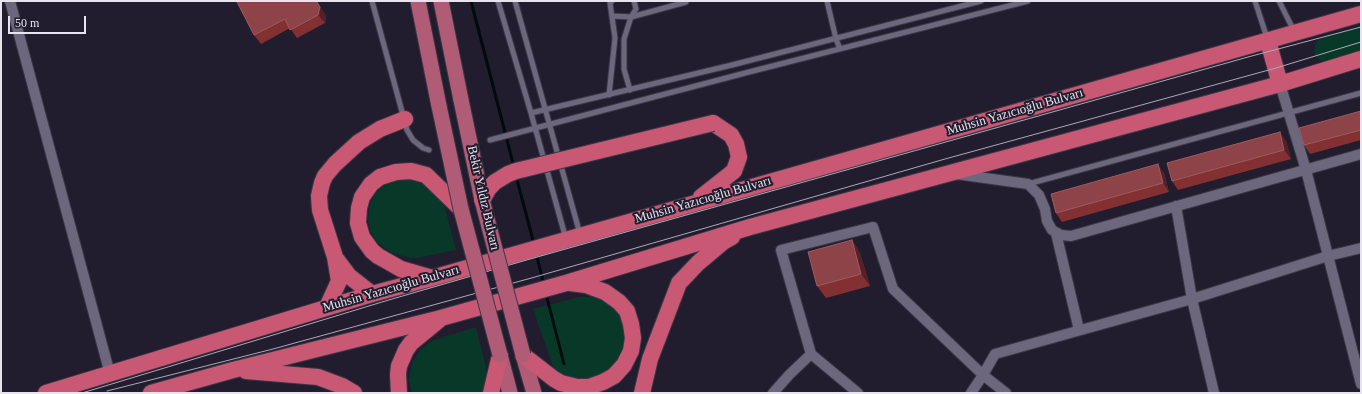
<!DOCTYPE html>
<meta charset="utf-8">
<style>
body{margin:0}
#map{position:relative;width:1362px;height:394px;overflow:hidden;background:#221d2e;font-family:"Times New Roman",serif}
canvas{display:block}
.frame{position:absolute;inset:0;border:2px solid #e7e4f0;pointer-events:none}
.scale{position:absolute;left:8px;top:16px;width:78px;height:18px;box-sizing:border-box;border:2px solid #e7e4f0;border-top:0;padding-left:5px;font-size:12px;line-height:14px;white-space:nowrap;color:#e7e4f0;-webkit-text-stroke:3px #221d2e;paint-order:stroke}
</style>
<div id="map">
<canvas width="1362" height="394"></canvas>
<div class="frame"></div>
<div class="scale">50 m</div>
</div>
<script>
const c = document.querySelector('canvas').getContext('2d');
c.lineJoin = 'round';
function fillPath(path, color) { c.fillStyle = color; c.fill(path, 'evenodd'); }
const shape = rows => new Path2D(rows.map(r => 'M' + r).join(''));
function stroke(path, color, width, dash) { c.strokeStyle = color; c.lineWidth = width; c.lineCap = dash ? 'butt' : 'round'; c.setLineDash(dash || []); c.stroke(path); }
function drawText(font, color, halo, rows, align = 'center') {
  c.font = font + ' "Times New Roman",serif'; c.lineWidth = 4; c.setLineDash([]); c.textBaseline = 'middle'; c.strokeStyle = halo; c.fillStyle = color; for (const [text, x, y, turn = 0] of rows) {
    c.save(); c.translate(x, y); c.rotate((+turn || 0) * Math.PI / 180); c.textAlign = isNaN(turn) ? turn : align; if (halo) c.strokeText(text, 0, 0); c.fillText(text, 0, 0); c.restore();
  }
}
const green = shape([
 [1361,26,1361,53,1325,62,1318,59,1316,56,1314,52,1315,45,1319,39],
 [406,178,424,181,444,204,456,250,417,258,411,258,392,253,377,242,371,232,368,220,369,208,371,201,378,190,383,186,389,182],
 [579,297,591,297,603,299,621,313,628,341,616,366,596,378,583,380,568,377,554,369,533,309],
 [476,327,489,380,485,393,412,393,409,380,411,368,413,361,421,349,432,341]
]);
const stream = shape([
 [471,1,514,167],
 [516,176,534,244],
 [536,253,544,285],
 [546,294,564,364]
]);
const service = shape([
 [372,1,407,130,413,140,423,148,429,150],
 [498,1,531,113,566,239],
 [515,1,580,234],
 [827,1,836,39,840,49],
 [1255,1,1267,38],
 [1279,1,1294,31],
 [613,16,631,17,686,2],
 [630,90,624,69,624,39,631,17,636,9,634,1],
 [609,95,615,38,610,3,612,1],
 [531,113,732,65,981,1],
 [490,140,749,72,1028,1],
 [1028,184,1361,93]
]);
const minor = shape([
 [10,1,110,374],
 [1280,84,1306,170,1361,384],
 [956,174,1028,184,1039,195,1045,209,1047,221,1052,230,1061,235,1071,236,1361,154],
 [1176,206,1192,299,1328,256,1361,248],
 [1056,233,1079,330],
 [773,393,789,375,811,354],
 [858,393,811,354,781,250,873,227,893,289,983,375,995,354,1192,299,1214,393],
 [971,393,983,375,1006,393]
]);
const primary = shape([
 [418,1,439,106],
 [441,1,461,100],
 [500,355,510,393],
 [523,355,534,393]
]);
const trunk = shape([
 [1268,41,1280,84],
 [701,197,734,171,739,157,736,144,731,135,713,123],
 [337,260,349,276,372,294],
 [432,278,401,269,378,256,372,251,362,237,358,223,359,208,362,197,371,184,380,177,396,172,411,171,426,175,461,209],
 [327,307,339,281,335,257,320,210,319,196,322,183,325,176,335,164,359,142,380,129,405,119],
 [523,355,554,379,561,383,577,387,589,387,603,382,614,376,624,365,631,351,633,338,631,324,627,311,619,302,605,292,586,285,570,283],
 [246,371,318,377,342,386,354,393],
 [46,393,372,294,432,278,1361,14],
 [151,393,233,370,441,318,566,283,750,227,1280,84,1361,59],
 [399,393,398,374,399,366,406,350,411,343,439,320],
 [491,393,500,355],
 [642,393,650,359,679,283,698,263,723,242,732,237]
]);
const tram = shape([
 [107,391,273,349,535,277,945,159,1276,68,1361,42],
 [82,393,382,302,530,259,1248,57,1361,27]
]);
const primaryBridge = shape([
 [461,100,482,200,523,355],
 [439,106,461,209,500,355]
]);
const trunkBridge = shape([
 [482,200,489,188,495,182,508,174,516,171,713,123]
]);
const wall = shape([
 [240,1,320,1,317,2,326,16,325,23,297,38,290,28,261,44,254,35],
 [1361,111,1361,140,1310,154,1304,145],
 [1286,141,1291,159,1178,190,1172,181],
 [1164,173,1169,192,1062,222,1056,213],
 [852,240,860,253,870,286,826,298,817,286]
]);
const shadedWall = shape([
 [317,2,326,16,325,23,318,15],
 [1280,132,1286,141,1291,159,1284,150],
 [1158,164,1164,173,1169,192,1163,183],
 [852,240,860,253,870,286,861,274]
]);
const building = shape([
 [240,1,315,1,317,2,320,7,318,15,290,30,285,19,254,35,237,2,240,1],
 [1361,111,1361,130,1304,145,1299,128,1361,111],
 [1280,132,1284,150,1172,181,1167,163,1280,132],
 [1158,164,1163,183,1056,213,1051,194,1158,164],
 [852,240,861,274,817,286,808,252,852,240]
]);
const streetNames = [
 ["Muhsin Yazıcıoğlu Bulvarı",1015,112,-16],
 ["Bekir Yıldız Bulvarı",483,198,77],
 ["Muhsin Yazıcıoğlu Bulvarı",703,200,-16],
 ["Muhsin Yazıcıoğlu Bulvarı",391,289,-16]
];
fillPath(green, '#083928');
stroke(stream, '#000b0d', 3);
stroke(service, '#3b3846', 7);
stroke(minor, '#3b3846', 12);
stroke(primary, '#3b3846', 17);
stroke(trunk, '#3b3846', 18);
stroke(service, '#6d677d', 5);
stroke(minor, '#6d677d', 10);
stroke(primary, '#b15c76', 15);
stroke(trunk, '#c85874', 16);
stroke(tram, '#aca9b6', 1);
stroke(primaryBridge, '#3b3846', 17, []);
stroke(trunkBridge, '#3b3846', 18, []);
stroke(primaryBridge, '#b15c76', 15);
stroke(trunkBridge, '#c85874', 16);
fillPath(wall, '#833032');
fillPath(shadedWall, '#572028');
fillPath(building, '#8d4347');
stroke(building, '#9b5c61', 1);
drawText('13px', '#e7e4f0', '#221d2e', streetNames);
</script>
